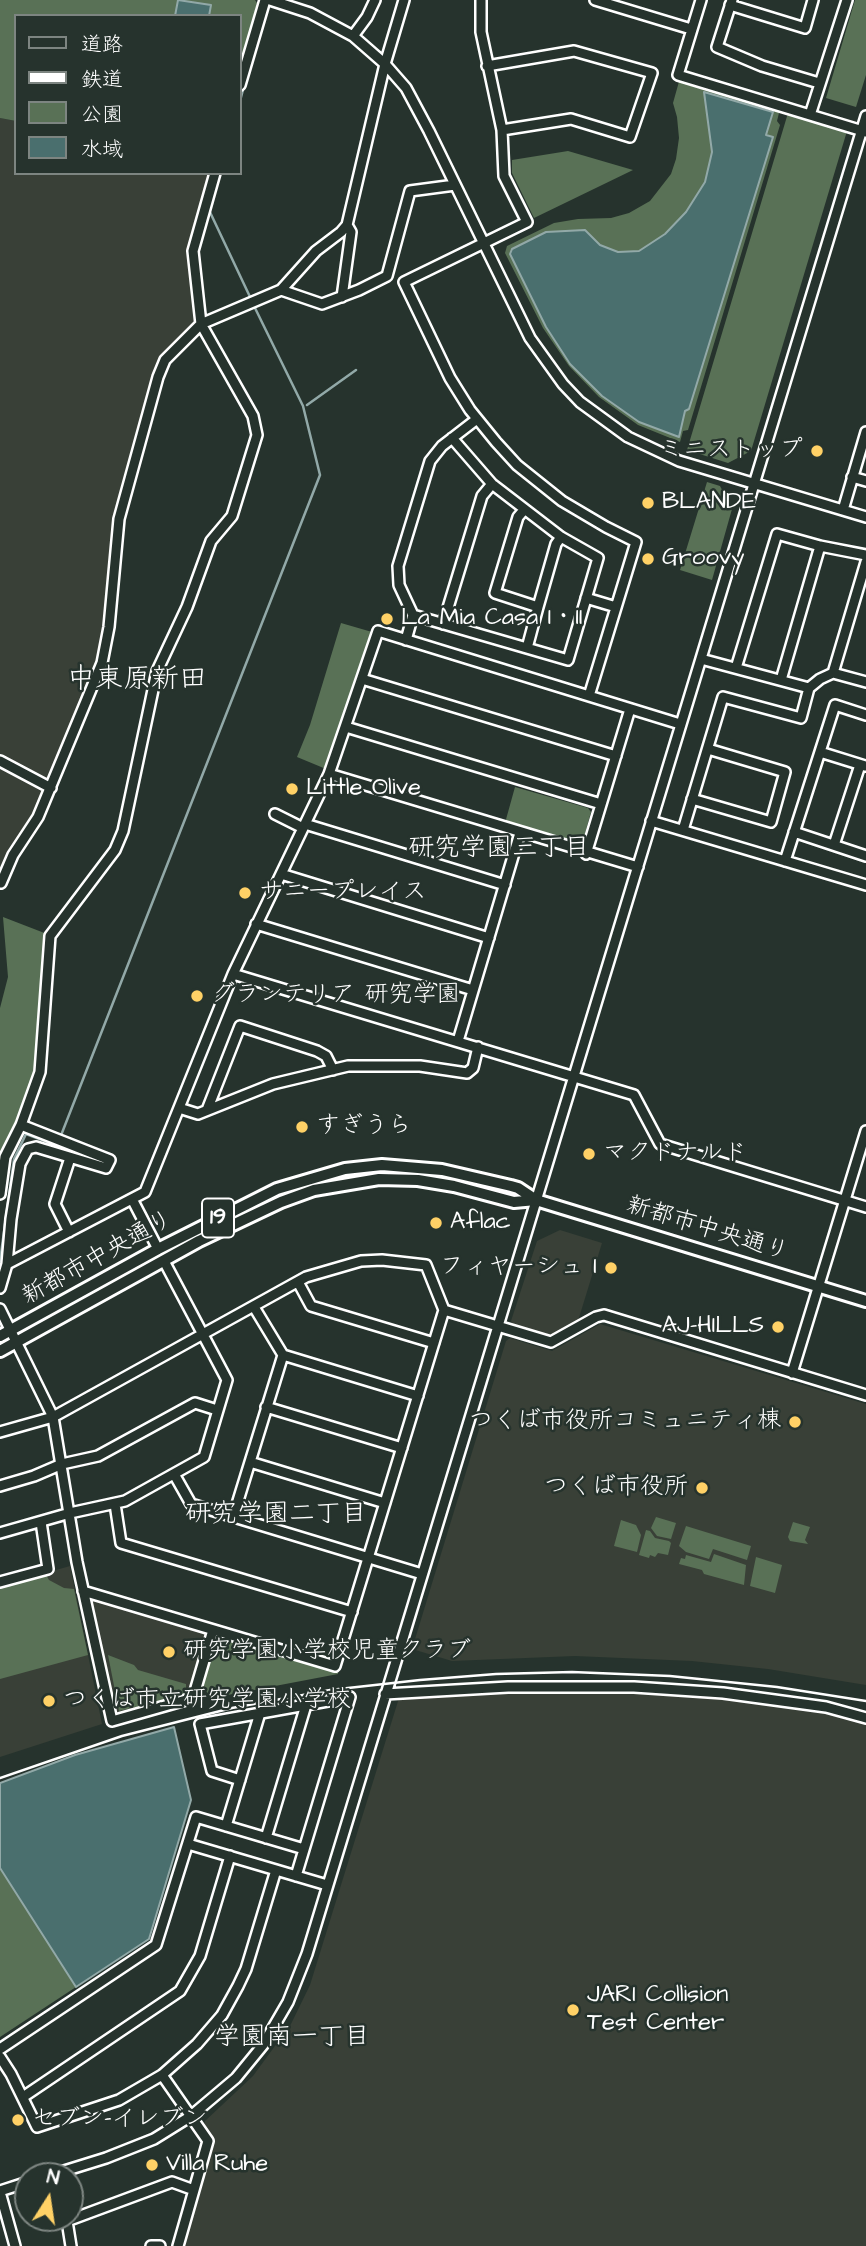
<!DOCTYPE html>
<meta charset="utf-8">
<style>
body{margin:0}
#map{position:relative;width:866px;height:2246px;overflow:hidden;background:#26332d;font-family:"Architects Daughter","Klee One",sans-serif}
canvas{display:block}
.legend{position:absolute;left:14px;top:14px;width:228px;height:161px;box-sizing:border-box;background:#26332d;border:2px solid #7d8581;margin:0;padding:9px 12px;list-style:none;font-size:21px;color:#fff}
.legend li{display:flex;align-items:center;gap:14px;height:35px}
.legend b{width:35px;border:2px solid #7d8581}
.north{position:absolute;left:14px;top:2162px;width:70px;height:70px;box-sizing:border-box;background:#26332d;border:2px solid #7d8581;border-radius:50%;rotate:12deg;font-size:19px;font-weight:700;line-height:28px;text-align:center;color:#fff}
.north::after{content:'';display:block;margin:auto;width:24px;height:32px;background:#ffd166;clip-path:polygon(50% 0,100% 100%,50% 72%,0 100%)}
</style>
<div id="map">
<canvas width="866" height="2246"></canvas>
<ul class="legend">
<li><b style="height:9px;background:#26332d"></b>道路</li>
<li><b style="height:9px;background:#fff"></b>鉄道</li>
<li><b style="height:19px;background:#597156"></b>公園</li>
<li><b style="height:19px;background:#4a6f6e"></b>水域</li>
</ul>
<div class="north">N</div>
</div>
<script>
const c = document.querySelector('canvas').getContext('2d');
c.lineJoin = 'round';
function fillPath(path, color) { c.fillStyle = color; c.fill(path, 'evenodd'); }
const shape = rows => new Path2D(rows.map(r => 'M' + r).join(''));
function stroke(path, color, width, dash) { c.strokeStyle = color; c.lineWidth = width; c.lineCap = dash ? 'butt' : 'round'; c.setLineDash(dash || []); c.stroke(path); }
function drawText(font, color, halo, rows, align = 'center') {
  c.font = font + ' "Architects Daughter","Klee One",sans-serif'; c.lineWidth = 5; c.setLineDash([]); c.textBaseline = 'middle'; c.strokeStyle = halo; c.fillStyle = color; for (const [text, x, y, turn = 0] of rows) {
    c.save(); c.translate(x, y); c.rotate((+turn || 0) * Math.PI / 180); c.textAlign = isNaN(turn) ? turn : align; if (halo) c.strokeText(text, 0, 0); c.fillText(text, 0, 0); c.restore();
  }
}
const built = shape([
 [0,118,16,121,16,173,212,173,189,246,195,323,169,349,156,368,114,522,100,657,34,812,9,848,0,874],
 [560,1230,602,1243,578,1321,550,1338,515,1327,511,1321,537,1241],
 [600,1324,866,1404,866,1685,768,1669,692,1661,575,1656,452,1661,412,1649,506,1341,510,1338,552,1351],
 [70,1566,102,1724,0,1757,0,1586],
 [93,1597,207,1633,208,1635,191,1696,116,1715,90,1599],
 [553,1689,711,1696,827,1711,866,1722,866,2246,183,2246,214,2140,204,2125,205,2121,253,2076,291,2024,310,1985,399,1698]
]);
const green = shape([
 [0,0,255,0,257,3,240,71,240,16,16,16,16,121,0,118],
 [855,0,866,0,866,75,856,107,826,98],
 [680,78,780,109,777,121,780,125,688,430,683,431,680,442,638,425,599,397,569,366,543,328,505,253,507,246,554,223,578,219,611,218,629,213,650,201,671,174,676,159,679,138,677,117,673,103],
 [788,113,847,131,751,451,728,463,687,450],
 [568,151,633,170,534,218,512,173,512,160],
 [707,482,720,486,732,509,712,580,680,570],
 [341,623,372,632,326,769,297,757,310,725],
 [515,787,588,808,591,812,584,837,574,842,505,823],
 [3,917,47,934,35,1071,2,1156,0,1172,0,1008,8,977],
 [656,1517,676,1523,671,1539,657,1536,651,1528],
 [621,1520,636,1525,641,1535,637,1552,614,1546],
 [793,1522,810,1527,805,1540,808,1544,790,1541,788,1537],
 [686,1526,751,1546,747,1560,713,1549,709,1559,686,1552,679,1546],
 [646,1530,650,1531,655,1538,669,1541,671,1543,668,1555,658,1553,655,1557,650,1555,649,1558,639,1555],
 [714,1554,746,1565,744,1585,704,1574,702,1570,679,1564,681,1558,685,1559,686,1555,711,1562],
 [756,1557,782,1565,775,1593,750,1586],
 [45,1573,49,1580,64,1588,74,1589,88,1655,0,1679,0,1586],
 [216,1634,338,1672,338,1674,212,1698,205,1690,200,1689],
 [108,1655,134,1665,138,1670,186,1684,186,1695,119,1711],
 [0,1868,76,1987,0,2037]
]);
const water = shape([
 [178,0,211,5,209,16,175,16,178,0],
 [704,92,773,112,766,135,773,137,689,409,685,411,679,437,639,422,602,396,570,364,546,327,510,254,512,249,546,232,585,230,600,245,618,252,639,251,665,234,686,212,705,182,712,152,704,92],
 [174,1727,191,1800,149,1939,76,1987,0,1868,0,1783,75,1755,174,1727]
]);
const stream = shape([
 [240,101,244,86],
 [209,210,251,299],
 [307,405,356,370],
 [0,1261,14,1159,26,1134,53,1144,58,1143,320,475,303,406,255,308]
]);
const minor = shape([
 [270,0,310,13,353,36,385,64,406,88,429,131,530,338,563,384,580,402,628,437,679,461,866,517],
 [481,0,481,32,502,130,504,176,527,222,404,282,450,378,470,410,496,442,517,465,562,501,606,527,636,542,589,696],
 [595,0,691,29],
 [701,0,678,75,866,132],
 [732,0,717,47,762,66,819,83],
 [730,5,805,28,813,0],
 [353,36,367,17,375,0],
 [487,66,574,51,652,73,630,137,571,119,502,130],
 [240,85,265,0],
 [810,115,847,0],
 [281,290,322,304,359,290,387,276,410,191,455,185],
 [342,297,351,232,347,225],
 [852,477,866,481],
 [524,510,518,517,495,593,538,607,556,544,561,537],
 [843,510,866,432],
 [586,598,616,607],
 [413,615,568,660,598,558,561,537,492,484,452,438],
 [443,624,482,496,492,484],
 [406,640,413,615,399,585,398,566,430,461,442,446,477,419],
 [527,648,538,607],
 [701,659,809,688],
 [736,668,777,534,820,546,866,555],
 [833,673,866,562],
 [362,679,616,756],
 [781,680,820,546],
 [346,727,601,804],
 [820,752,865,766],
 [0,761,51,788],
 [329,774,378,631,680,724],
 [692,799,771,822,785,772,708,749],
 [275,814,303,828],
 [651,821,866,885],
 [305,824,505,885],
 [683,830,723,697,801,718,809,688,820,679,833,673,866,682],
 [794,832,866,856],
 [834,845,860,765],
 [586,854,630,709],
 [785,861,835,705,866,715],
 [281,874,489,938],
 [1,883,13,855,38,817,102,663,109,627,119,519,158,377,165,360,201,324,281,290,316,251,341,232,347,225,385,64,404,0],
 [256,924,473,990],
 [233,974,634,1095,660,1144,866,1207],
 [458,1041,520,833],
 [179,1108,198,1114,273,1084,348,1066,420,1066,467,1073,473,1068,478,1047],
 [207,1110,240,1026,317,1051,326,1056,333,1070],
 [0,1194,5,1157,21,1125,40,1072,50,936,115,850,123,831,157,671,187,607,211,541,232,516,257,435,253,416,201,324,193,251,215,173],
 [132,1199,158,1249],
 [69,1232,55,1204,70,1158],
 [7,1264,145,1192,233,974,329,774,638,867],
 [298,1282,311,1306,434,1343],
 [0,1288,7,1264,11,1219,20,1164,28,1149,36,1147,106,1168,110,1160,21,1125],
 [254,1307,283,1355,418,1396],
 [0,1309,53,1417,77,1562,112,1721,193,1698,213,1630],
 [792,1373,866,1131],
 [266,1407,402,1448],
 [0,1432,53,1417,306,1277,361,1261,382,1260,426,1265,444,1310,551,1342,596,1317,604,1315,866,1395],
 [250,1462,385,1503],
 [174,1474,191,1504,422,1574],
 [0,1486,34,1476,62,1464,98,1456,195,1403,217,1410],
 [115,1504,121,1543,352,1612],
 [233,1517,283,1355],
 [0,1533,70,1513,125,1501,204,1457,227,1380,164,1261],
 [0,1582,48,1569,41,1522],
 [83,1591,335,1666,444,1310],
 [385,1694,508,1687,634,1687,723,1693,826,1707,866,1718],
 [240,1780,212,1771,200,1724,350,1697,296,1876],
 [226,1826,260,1713],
 [266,1838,306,1705],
 [188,1844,327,1885],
 [0,2049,156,1945,196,1817,304,1849],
 [0,2057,11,2074,37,2127,119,2100,162,2075,197,2044,222,2015,238,1986,246,1969,276,1870],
 [162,2075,208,2141,178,2246],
 [23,2097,180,1991,200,1956,230,1856],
 [48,2176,106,2158,154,2139,191,2116,236,2078,263,2045,288,2002,307,1954,866,116],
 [0,2191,28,2182],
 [0,2192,15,2246],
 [71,2246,67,2221,172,2182,194,2190],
 [151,2246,160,2246]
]);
const major = shape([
 [0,1336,158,1249,277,1189,345,1169,382,1165,442,1170,511,1186,518,1188,536,1200,866,1301],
 [0,1351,199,1241,281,1202,314,1190,379,1179,418,1180,454,1186,514,1202,536,1200]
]);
const rail = shape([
 [0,1778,122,1736,232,1708,330,1690,420,1680,496,1674,572,1672,670,1676,777,1687,866,1701]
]);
const markers = [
 [817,451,7,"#ffd166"],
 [648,503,7,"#ffd166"],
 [648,559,7,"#ffd166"],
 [387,619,7,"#ffd166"],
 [292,789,7,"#ffd166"],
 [245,893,7,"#ffd166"],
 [197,996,7,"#ffd166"],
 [302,1127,7,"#ffd166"],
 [589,1154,7,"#ffd166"],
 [436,1223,7,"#ffd166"],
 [611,1268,7,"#ffd166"],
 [778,1327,7,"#ffd166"],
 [795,1422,7,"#ffd166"],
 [702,1488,7,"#ffd166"],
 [169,1652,7,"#ffd166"],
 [49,1701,7,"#ffd166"],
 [573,2010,7,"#ffd166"],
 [18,2120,7,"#ffd166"],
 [152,2165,7,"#ffd166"]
];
const shields = [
 [218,1218,32]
];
const shieldNames = [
 ["19",218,1218]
];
const poiNames = [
 ["ミニストップ",803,451,"right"],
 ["BLANDE",662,503],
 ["Groovy",662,559],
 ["La Mia Casa I・II",401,619],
 ["Little Olive",306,789],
 ["サニープレイス",259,893],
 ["グランテリア 研究学園",211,996],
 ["すぎうら",316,1127],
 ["マクドナルド",603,1154],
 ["Aflac",450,1223],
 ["フィヤーシュ I",597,1268,"right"],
 ["AJ-HILLS",764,1327,"right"],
 ["つくば市役所コミュニティ棟",781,1422,"right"],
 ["つくば市役所",688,1488,"right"],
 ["研究学園小学校児童クラブ",183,1652],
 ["つくば市立研究学園小学校",63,1701],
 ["JARI Collision",587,1996],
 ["Test Center",587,2024],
 ["セブン-イレブン",32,2120],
 ["Villa Ruhe",166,2165]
];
const streetNames = [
 ["新都市中央通り",707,1230,17],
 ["新都市中央通り",98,1259,-29]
];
const neighbourhoodNames = [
 ["研究学園三丁目",499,850],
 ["研究学園二丁目",276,1516],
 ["学園南一丁目",292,2039]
];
const quarterNames = [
 ["中東原新田",137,681]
];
fillPath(built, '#394037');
fillPath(green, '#597156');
fillPath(water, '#4a6f6e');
stroke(water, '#92a9a8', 2);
stroke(stream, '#92a9a8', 2.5);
stroke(minor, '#fff', 14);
stroke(major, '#fff', 16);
stroke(minor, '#26332d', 9);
stroke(major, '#26332d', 10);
stroke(rail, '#fff', 2.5);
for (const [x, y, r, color] of markers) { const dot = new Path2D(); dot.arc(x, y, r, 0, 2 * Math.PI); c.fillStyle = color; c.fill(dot); stroke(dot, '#26332d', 2.5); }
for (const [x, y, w] of shields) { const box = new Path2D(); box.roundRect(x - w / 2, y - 19.5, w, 39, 5); c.fillStyle = '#26332d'; c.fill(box); stroke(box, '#fff', 2); }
drawText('bold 23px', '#fff', null, shieldNames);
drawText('24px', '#fff', '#26332d', poiNames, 'left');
drawText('24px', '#fff', '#26332d', streetNames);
drawText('26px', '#fff', '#26332d', neighbourhoodNames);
drawText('28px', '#fff', '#26332d', quarterNames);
</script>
